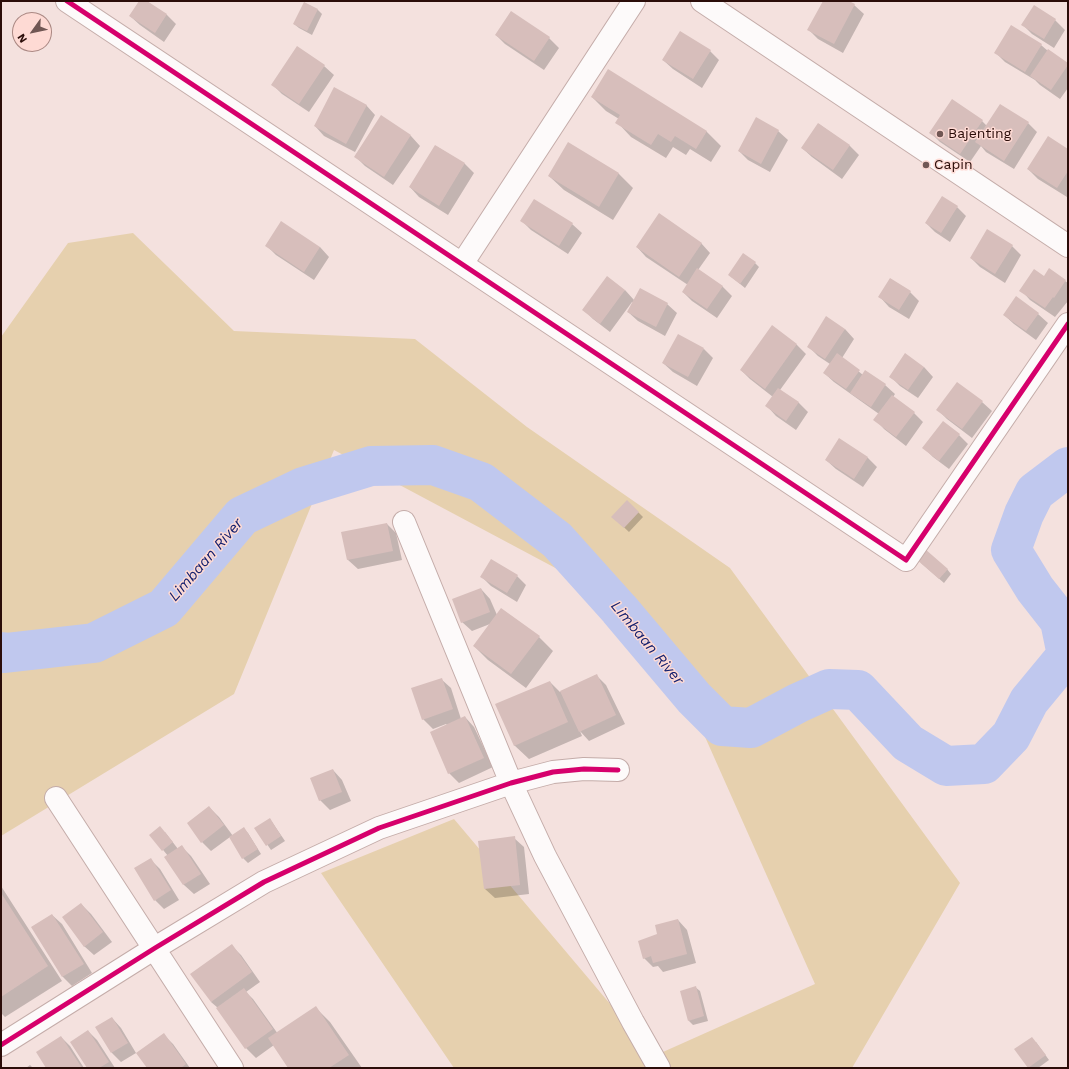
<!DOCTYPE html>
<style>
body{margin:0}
#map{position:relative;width:1069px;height:1069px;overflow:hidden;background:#f4e1de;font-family:"Work Sans",sans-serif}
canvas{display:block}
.frame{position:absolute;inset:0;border:2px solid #2b0d09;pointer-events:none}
.north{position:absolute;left:12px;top:12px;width:40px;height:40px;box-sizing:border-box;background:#fedad4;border:1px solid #aa8883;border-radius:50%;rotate:237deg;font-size:11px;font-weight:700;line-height:16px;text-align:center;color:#2b0d09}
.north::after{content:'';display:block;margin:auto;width:14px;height:18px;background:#715754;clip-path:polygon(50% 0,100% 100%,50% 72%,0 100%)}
</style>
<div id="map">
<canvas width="1069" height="1069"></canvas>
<div class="frame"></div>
<div class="north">N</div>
</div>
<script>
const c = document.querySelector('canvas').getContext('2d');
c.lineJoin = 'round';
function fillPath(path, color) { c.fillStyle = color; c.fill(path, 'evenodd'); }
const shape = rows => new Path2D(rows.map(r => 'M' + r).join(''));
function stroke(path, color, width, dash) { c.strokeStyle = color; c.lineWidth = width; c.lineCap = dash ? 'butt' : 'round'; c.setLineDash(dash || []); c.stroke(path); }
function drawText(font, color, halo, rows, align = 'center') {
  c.font = font + ' "Work Sans",sans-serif'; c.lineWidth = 3; c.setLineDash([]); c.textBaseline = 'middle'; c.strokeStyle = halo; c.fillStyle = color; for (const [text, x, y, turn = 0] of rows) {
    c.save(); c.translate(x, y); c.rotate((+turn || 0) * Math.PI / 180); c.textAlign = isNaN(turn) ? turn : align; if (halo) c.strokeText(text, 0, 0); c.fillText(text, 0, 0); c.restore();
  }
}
const green = shape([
 [133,233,234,331,415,339,527,427,730,568,960,883,852,1068,454,1068,321,873,454,819,654,1056,815,984,653,620,334,450,234,694,1,836,1,337,68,243]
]);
const shadow = shape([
 [140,1,146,1,167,15,176,24,164,42,140,25,130,16],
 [824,1,847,1,854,5,864,14,843,53,818,39,809,30],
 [305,3,318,10,322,14,312,35,299,28,294,24],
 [1034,7,1055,20,1065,30,1054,48,1032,34,1023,25],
 [511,12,549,38,559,48,544,70,505,44,496,35],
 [1041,45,1048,51,1068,64,1068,88,1060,99,1040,85,1035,80,1005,62,996,53],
 [710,51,719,60,702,88,673,69,663,60],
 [324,66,334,75,309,112,282,94,273,85],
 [592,97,706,131,721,146,711,162,690,149,686,155,673,147,666,158,631,137,617,122,619,119,606,111],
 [366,105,375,115,355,152,324,136,315,126],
 [382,117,411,136,420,146,393,185,365,166,355,156],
 [982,121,987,126,1028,123,1037,132,1014,169,986,152,981,146,970,162,940,142,931,133],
 [819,124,850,146,859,155,842,179,812,157,802,148],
 [778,131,788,140,770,172,748,160,739,151],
 [569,144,619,174,633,188,613,220,564,190,549,176],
 [436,146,465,164,474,173,448,215,419,197,410,187],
 [1068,150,1068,195,1067,197,1038,179,1028,169],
 [957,207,966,216,950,242,935,232,926,223],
 [522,221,572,224,582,233,568,254,531,230],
 [701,243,710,253,698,270,722,286,732,296,717,318,692,301,683,292,688,285,646,257,637,247],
 [267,246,320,247,329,257,314,280,276,255],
 [1012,246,1021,255,1005,283,980,267,971,258],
 [755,263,759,267,745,288,729,275],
 [1049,270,1068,283,1068,301,1055,317,1030,300,1021,290,1044,277],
 [625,290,634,300,667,304,677,313,665,336,638,321,628,312,633,302,632,302,610,332,593,319,584,310],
 [910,292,919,301,909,319,889,307,880,297],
 [1017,298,1038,314,1048,323,1036,340,1014,324,1004,315],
 [772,327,797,345,806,354,780,390,799,403,808,412,796,430,776,416,767,406,773,397,750,379,741,370],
 [845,329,854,339,842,358,863,375,885,385,895,394,893,397,914,413,923,422,906,446,884,429,875,419,879,414,834,382,824,373,830,364,818,356,808,346],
 [704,349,713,358,697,386,673,372,663,363],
 [924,367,933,377,918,398,900,386,891,377],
 [957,384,982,402,992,411,972,438,947,419,938,410],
 [959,435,968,444,949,469,933,457,924,448],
 [840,440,868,458,877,467,863,487,836,469,826,460],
 [627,501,643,517,629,532,613,517],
 [387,524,396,533,402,560,358,569,348,560,342,533],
 [921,563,947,569,951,574,944,583],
 [517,576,526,585,517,602,491,586,482,577],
 [481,589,490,599,497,615,539,637,553,651,526,688,488,660,474,646,490,624,472,631,462,622],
 [596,675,606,685,625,724,589,741,580,731,582,736,529,759,514,745,550,682,560,692],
 [441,679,451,688,461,719,465,717,474,727,493,767,459,783,449,773,431,733,447,725,446,724,433,729,423,719],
 [333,770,342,780,351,801,330,810,320,800],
 [209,807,219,817,233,836,244,829,248,833,261,854,248,863,243,858,230,837,211,851,202,842],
 [270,819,285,841,271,850,256,828],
 [165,832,178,849,181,846,191,856,210,884,194,894,184,885,166,857,168,856,151,835],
 [514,838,524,847,529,894,495,898,485,889],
 [150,859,160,869,179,900,164,909,155,900],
 [1,886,62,981,5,1017,1,1013],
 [81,904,91,914,112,942,94,955,84,946],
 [52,915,62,924,92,973,72,986,63,977,32,927],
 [678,920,687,930,696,963,663,972,658,966,653,967,644,958,658,935],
 [231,945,241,955,260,982,246,992,253,999,278,1034,316,1008,330,1022,362,1068,289,1068,274,1045,256,1058,246,1048,218,1008,211,1002],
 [695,987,700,991,708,1021,693,1025,689,1021],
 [112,1018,121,1028,136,1053,121,1062,112,1053],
 [88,1031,97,1040,115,1068,88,1068],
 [164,1035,173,1044,190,1068,148,1068],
 [61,1037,70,1046,84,1068,48,1068],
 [1036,1042,1049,1060,1038,1068,1029,1068,1016,1050],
 [30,1065,33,1068,26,1068]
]);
const river = shape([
 [1,652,5,653,94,643,164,608,242,516,303,487,371,466,433,465,481,482,557,540,619,609,694,698,722,726,751,728,798,703,829,689,858,690,908,743,946,766,984,764,1011,736,1029,701,1067,655,1060,621,1035,589,1011,550,1024,514,1035,492,1068,467]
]);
const building = shape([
 [139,1,147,1,167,14,155,33,129,16],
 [823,1,849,1,855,4,834,44,807,30],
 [304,2,318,9,307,31,293,24],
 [1034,5,1056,19,1044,39,1021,25],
 [511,11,550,37,534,61,495,35],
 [1011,25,1042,44,1025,72,994,53],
 [680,31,711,50,693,79,662,60],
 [297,46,325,65,299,104,271,85],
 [1048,49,1068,63,1068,65,1051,90,1030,76],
 [608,69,707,131,696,149,675,136,671,142,658,134,651,145,615,123,620,115,591,97],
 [334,87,367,105,346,144,314,126],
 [952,99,983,120,960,154,929,133],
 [1000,104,1029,122,1004,161,975,142],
 [381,115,411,135,384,177,354,157],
 [756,117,779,130,761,164,738,151],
 [818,123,850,145,833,170,801,148],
 [1048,136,1068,149,1068,171,1057,188,1027,169],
 [568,142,619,173,599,207,548,176],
 [435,145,465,163,439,206,409,187],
 [942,196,958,206,941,233,925,223],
 [534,199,573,223,559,246,520,221],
 [659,213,702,243,679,277,636,247],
 [281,221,320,247,304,272,265,246],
 [987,229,1013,245,995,274,970,258],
 [743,253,756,262,740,284,728,275],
 [697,268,723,286,707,309,682,292],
 [1049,268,1066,280,1054,298,1053,297,1045,308,1019,291,1034,269,1044,276],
 [607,276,625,290,600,324,582,310],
 [890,278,911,291,899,310,878,297],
 [640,288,668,303,656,327,627,312],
 [1016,296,1039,313,1026,331,1003,315],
 [826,316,845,329,825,359,807,347],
 [772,325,797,344,765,389,740,370],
 [678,334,704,348,688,377,662,363],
 [837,353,860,370,846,389,823,373],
 [905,353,924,367,908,390,889,377],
 [865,370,886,384,871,407,850,393],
 [957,382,983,401,962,429,936,410],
 [778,388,799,402,786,421,765,406],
 [892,395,915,412,896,437,873,420],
 [943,421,960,434,939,461,922,448],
 [839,438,868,457,854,479,825,460],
 [627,500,639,512,624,528,611,517],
 [387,523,393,551,347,560,341,532],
 [925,549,948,569,939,579,916,559],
 [491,559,518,575,507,593,480,577],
 [481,588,490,612,461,623,452,599],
 [501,608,540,636,511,674,473,646],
 [597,674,616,715,579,732,560,691],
 [442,678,453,709,422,720,411,688],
 [550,681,568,722,514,746,495,704],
 [465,716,484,758,448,774,430,732],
 [333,769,342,792,319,801,310,778],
 [209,806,224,825,201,843,187,823],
 [270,818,281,836,266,846,254,828],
 [160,826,173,842,162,851,149,835],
 [244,827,258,849,242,859,229,837],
 [515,836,520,885,484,889,478,841],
 [182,845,201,874,183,885,164,857],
 [151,858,171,890,154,901,134,868],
 [1,893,48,966,1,997],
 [81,903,103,932,84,947,62,917],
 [52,914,84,964,62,977,31,927],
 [678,919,687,954,653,963,651,956,643,959,638,941,657,934,655,925],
 [232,944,252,972,211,1002,190,974],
 [696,986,704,1016,688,1021,680,991],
 [244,988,273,1029,245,1049,216,1008],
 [316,1006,349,1055,329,1068,288,1068,268,1038],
 [112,1017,128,1043,111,1053,95,1027],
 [88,1030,109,1062,99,1068,87,1068,70,1042],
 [164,1033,186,1064,181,1068,147,1068,136,1053],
 [61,1036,82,1068,46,1068,36,1052],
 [1032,1037,1046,1055,1028,1068,1014,1049]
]);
const minor = shape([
 [67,1,906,560,1068,324],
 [702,1,1068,246],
 [462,264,634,1],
 [404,522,511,783,545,856,633,1022,659,1068],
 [56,798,232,1068],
 [1,1045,155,948,264,882,379,828,511,783,553,772,584,769,618,770]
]);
const cycleway = shape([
 [67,1,906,560,1068,324],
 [1,1045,155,948,264,882,379,828,511,783,553,772,584,769,618,770]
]);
const markers = [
 [940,134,4,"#715754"],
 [926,165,4,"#715754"]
];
const poiNames = [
 ["Bajenting",948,134],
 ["Capin",934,165]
];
const waterNames = [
 ["Limbaan River",206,560,-49],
 ["Limbaan River",647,643,50]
];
fillPath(green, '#e6d0ae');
fillPath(shadow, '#0003');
stroke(river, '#c0c8ee', 40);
fillPath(building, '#d7bebb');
stroke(minor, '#c4aca9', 24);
stroke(minor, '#fdfafa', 22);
stroke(cycleway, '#d6006c', 5);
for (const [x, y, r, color] of markers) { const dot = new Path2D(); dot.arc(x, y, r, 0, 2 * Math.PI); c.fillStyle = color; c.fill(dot); stroke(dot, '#fedad4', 1.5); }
drawText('14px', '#2b0d09', '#fedad4', poiNames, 'left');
drawText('italic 15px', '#15216f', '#fedad4', waterNames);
</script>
